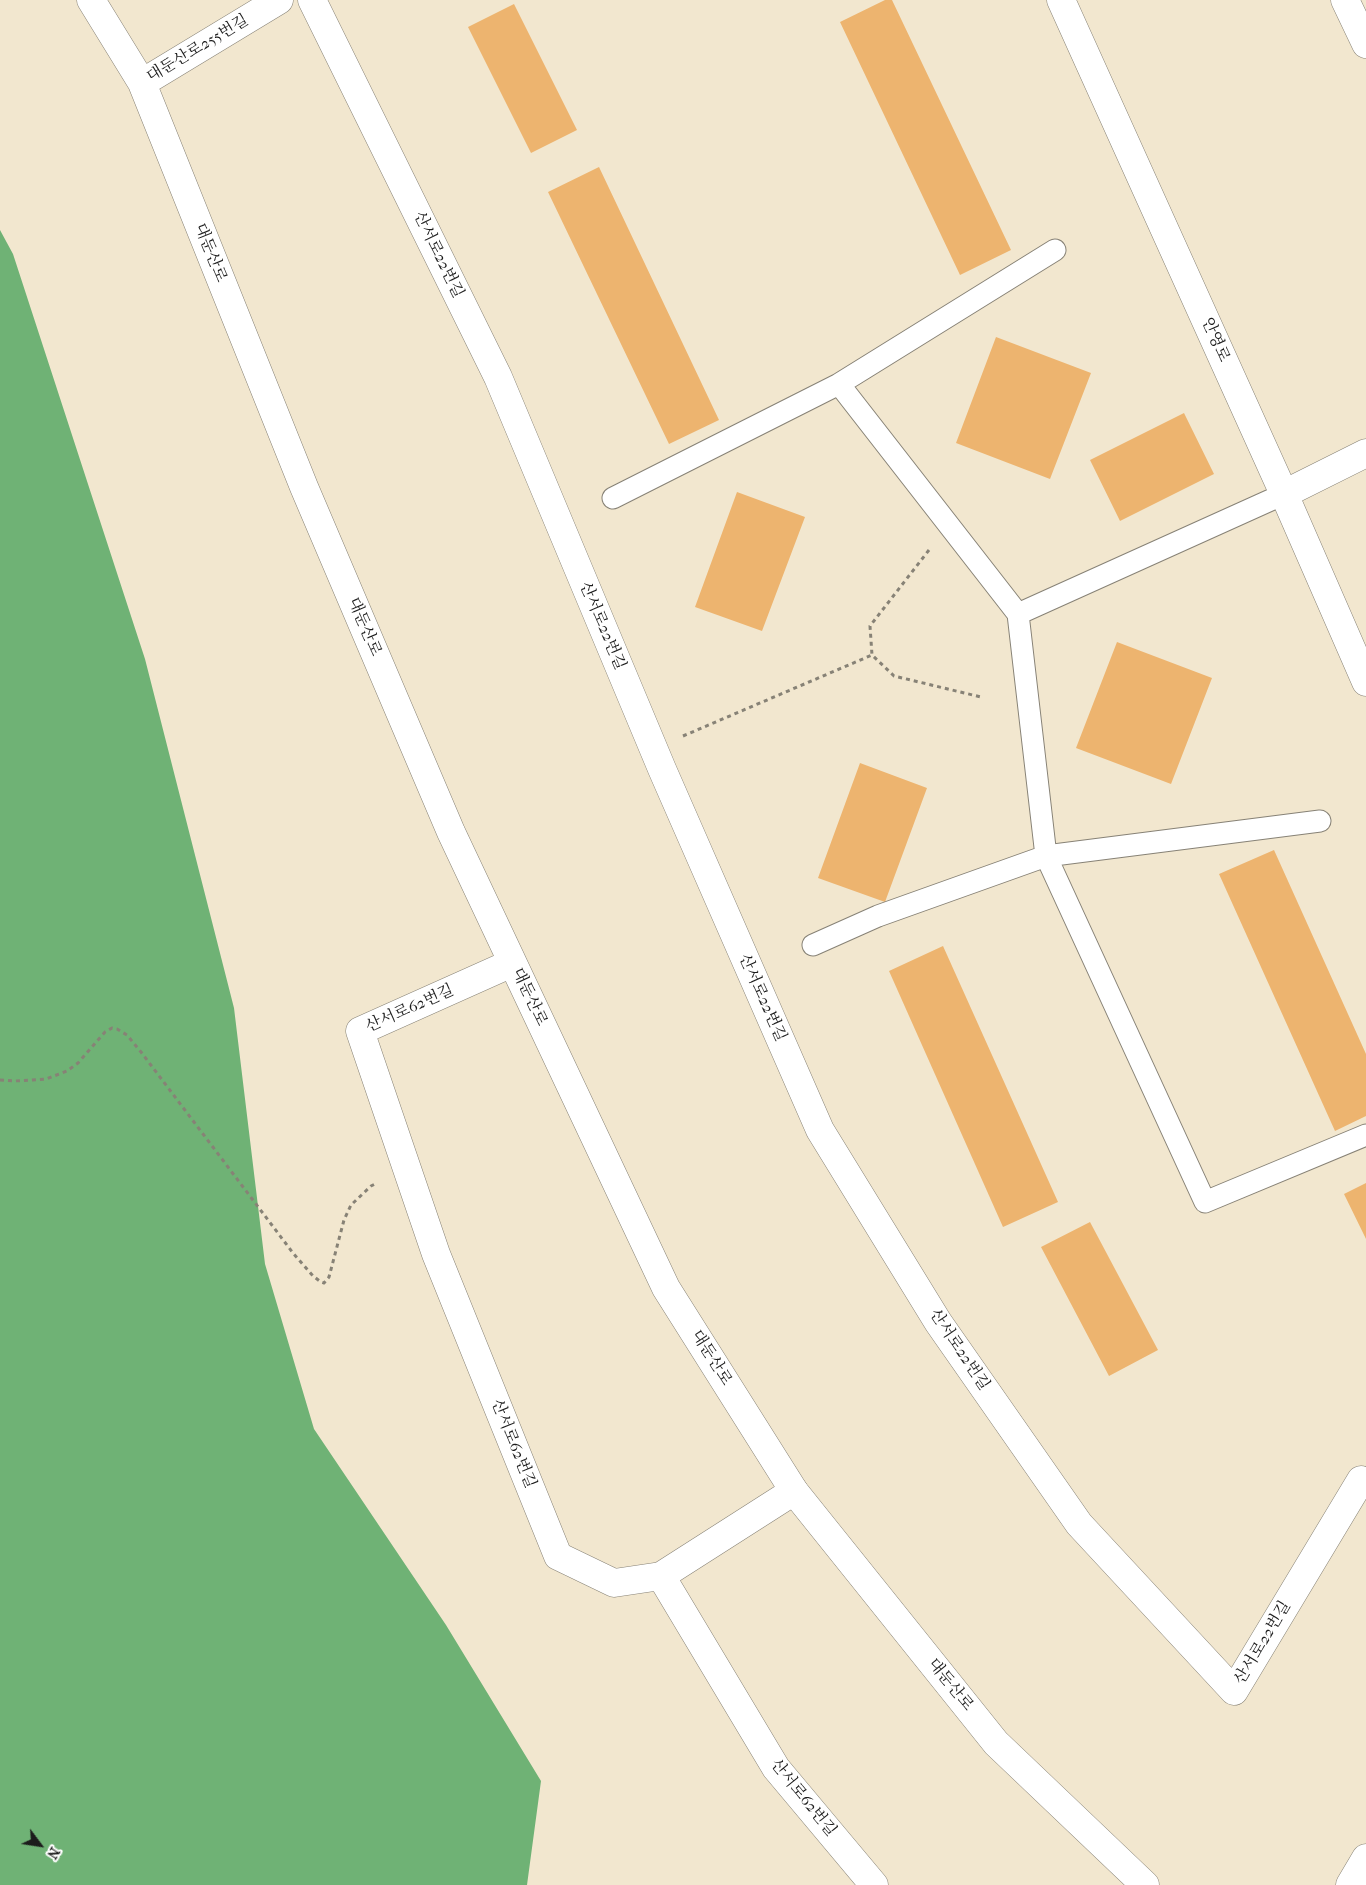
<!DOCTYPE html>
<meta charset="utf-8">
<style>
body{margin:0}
#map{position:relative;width:1366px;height:1885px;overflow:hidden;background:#f2e7cf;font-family:"IM FELL French Canon",serif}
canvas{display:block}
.north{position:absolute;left:15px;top:1820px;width:50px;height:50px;-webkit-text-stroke:4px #fff;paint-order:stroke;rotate:121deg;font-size:14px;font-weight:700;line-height:20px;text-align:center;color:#1c1c1c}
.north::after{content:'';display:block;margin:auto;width:18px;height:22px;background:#1c1c1c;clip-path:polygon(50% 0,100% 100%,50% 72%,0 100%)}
</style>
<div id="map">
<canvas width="1366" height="1885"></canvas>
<div class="north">N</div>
</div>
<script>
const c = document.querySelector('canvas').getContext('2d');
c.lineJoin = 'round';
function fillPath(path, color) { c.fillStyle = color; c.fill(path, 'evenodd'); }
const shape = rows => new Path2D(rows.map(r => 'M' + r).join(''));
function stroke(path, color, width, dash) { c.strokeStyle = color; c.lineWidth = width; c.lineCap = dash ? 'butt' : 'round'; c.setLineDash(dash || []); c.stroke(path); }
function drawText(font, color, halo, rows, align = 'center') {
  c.font = font + ' "IM FELL French Canon","Noto Serif KR",serif'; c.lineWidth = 4; c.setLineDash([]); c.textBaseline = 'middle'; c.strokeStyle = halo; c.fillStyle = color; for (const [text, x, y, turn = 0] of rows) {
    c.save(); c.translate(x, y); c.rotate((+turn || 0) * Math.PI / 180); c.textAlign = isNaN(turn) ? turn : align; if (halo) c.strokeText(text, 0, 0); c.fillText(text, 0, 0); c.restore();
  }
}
const forest = shape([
 [0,230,13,254,145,659,234,1008,265,1264,314,1429,446,1625,541,1781,527,1885,0,1885]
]);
const building = shape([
 [885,0,892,0,1011,250,960,275,840,22],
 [514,4,577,130,531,153,468,27],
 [599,167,719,420,669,444,548,192],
 [996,337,1091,373,1050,479,956,443],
 [1184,413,1214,474,1120,521,1090,460],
 [737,492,805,517,762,631,695,607],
 [1117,642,1212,678,1171,784,1076,748],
 [860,763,927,788,885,902,818,878],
 [1274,850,1366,1054,1366,1116,1335,1131,1219,874],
 [943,946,1058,1202,1003,1227,889,971],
 [1366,1183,1366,1239,1344,1194],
 [1090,1222,1158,1350,1109,1376,1041,1247]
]);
const path = shape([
 [929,550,870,626,872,655,894,676,981,697],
 [683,736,872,655],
 [0,1080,14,1081,46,1079,67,1071,78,1063,105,1032,112,1028,117,1029,127,1035,141,1052,293,1253,313,1276,321,1282,324,1283,329,1277,344,1220,351,1205,371,1186,377,1183]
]);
const lane = shape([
 [839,384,1055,250],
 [1284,494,1018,614,1046,856,1205,1202,1366,1135],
 [613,498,839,384,1018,614],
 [813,945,878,916,1046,856,1320,821]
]);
const street = shape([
 [312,0,498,377,662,769,820,1130,938,1322,1079,1524,1234,1691,1361,1480,1366,1483],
 [1061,0,1284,494,1366,682],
 [1345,0,1366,44],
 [1284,494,1366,453],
 [512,963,360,1031,436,1254,558,1556,614,1583,661,1576,794,1491],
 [661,1576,776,1768,874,1885]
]);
const secondary = shape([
 [91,0,142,83,304,487,451,832,666,1288,794,1491,996,1743,1145,1885],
 [142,83,279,0],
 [1350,1885,1366,1858]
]);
const streetNames = [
 ["대둔산로255번길",198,49,-31],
 ["대둔산로",210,253,68],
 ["산서로22번길",438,255,64],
 ["안영로",1215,340,66],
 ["산서로22번길",602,626,67],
 ["대둔산로",364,627,67],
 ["대둔산로",529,997,65],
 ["산서로22번길",762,998,66],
 ["산서로62번길",410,1009,-24],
 ["산서로22번길",959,1350,56],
 ["대둔산로",711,1358,58],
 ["산서로62번길",513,1444,68],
 ["산서로22번길",1263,1643,-59],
 ["대둔산로",950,1685,51],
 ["산서로62번길",803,1798,51]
];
fillPath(forest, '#6fb275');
fillPath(building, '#edb46f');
stroke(lane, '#878276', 23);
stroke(street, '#878276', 29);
stroke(secondary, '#878276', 29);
stroke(path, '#878276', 3, [4, 4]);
stroke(lane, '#fff', 21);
stroke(street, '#fff', 28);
stroke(secondary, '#fff', 28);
drawText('16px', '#1c1c1c', '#fff', streetNames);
</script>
